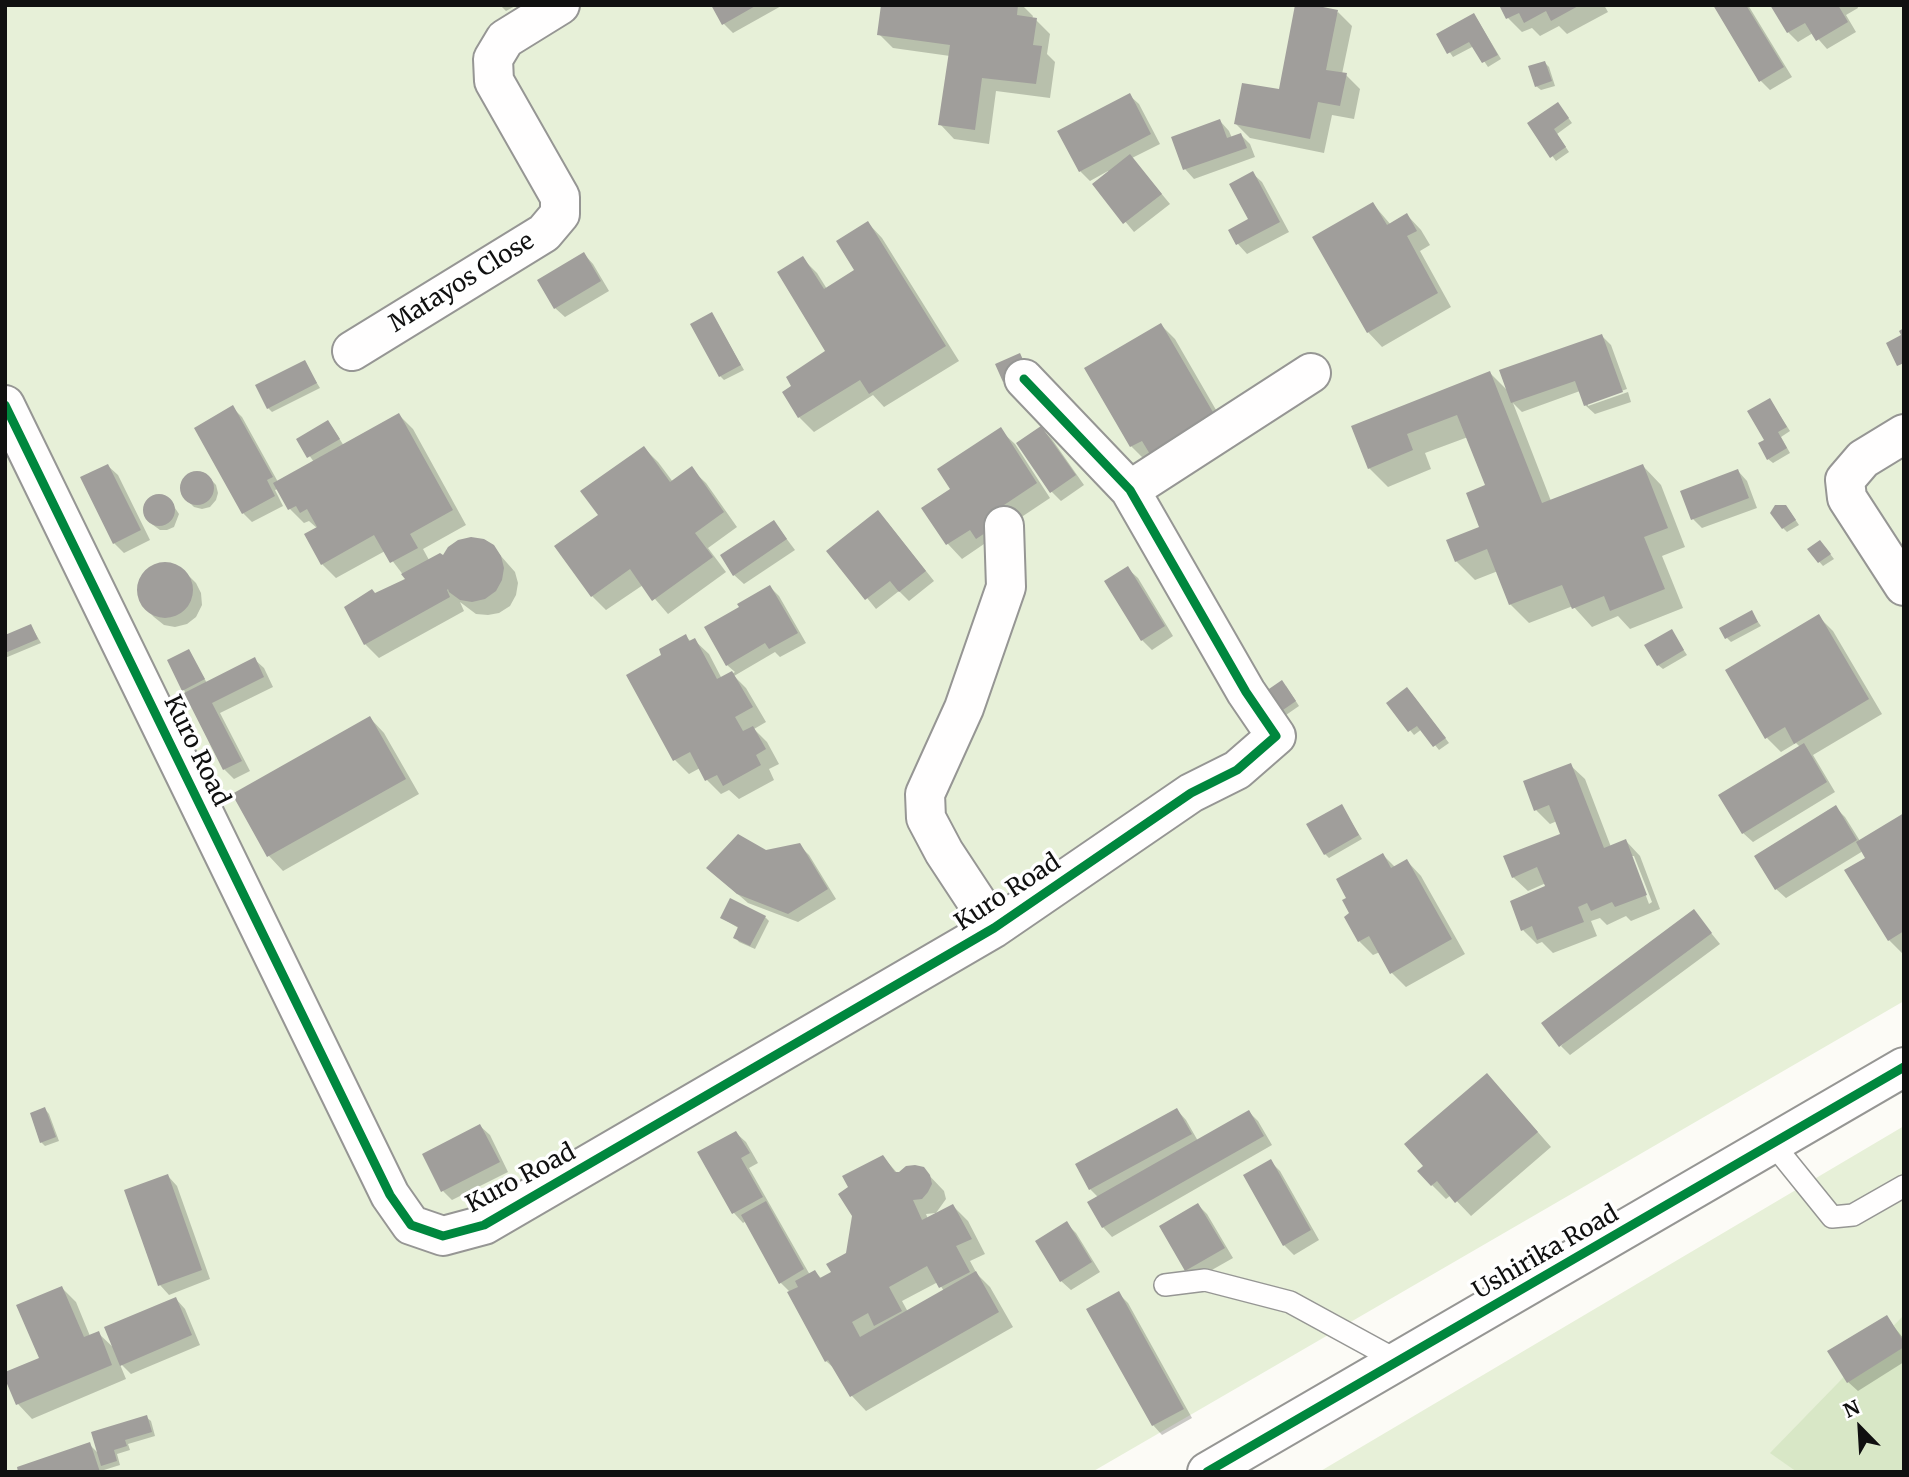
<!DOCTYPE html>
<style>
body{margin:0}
#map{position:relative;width:1909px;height:1477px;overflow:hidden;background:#fcfbf6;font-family:Merriweather,serif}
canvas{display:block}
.frame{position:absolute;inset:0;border:7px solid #101010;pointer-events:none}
.north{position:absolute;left:1825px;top:1393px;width:70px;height:70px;-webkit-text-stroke:5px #fff;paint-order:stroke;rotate:336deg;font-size:19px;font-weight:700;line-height:28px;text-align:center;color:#101010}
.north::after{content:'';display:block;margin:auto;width:24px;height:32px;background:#101010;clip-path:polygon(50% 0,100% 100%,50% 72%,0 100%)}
</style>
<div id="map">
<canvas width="1909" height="1477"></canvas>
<div class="frame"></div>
<div class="north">N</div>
</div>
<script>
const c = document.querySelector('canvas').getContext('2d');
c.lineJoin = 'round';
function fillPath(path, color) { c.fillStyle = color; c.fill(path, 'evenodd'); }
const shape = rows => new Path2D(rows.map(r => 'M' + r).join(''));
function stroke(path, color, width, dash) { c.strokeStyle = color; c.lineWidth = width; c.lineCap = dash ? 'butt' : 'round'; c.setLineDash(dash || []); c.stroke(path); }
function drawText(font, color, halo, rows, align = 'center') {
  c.font = font + ' Merriweather,serif'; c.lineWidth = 7; c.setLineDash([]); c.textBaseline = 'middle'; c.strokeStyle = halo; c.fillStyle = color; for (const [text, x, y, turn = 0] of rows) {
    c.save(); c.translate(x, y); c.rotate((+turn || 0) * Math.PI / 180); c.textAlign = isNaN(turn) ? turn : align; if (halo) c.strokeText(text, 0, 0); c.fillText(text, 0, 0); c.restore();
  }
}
const green = shape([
 [5,5,1904,5,1904,1001,1092,1472,5,1472],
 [1904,1126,1904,1472,1319,1472]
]);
const forest = shape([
 [1904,1315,1904,1472,1797,1472,1770,1453]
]);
const shadow = shape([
 [500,5,517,5,506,11],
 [713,5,783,5,733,33,724,24],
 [882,5,1022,5,1033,16,1032,19,1036,20,1050,34,1047,54,1055,62,1050,98,996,91,989,144,954,139,940,124,950,56,893,48,879,34],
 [1501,5,1604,5,1608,12,1567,34,1559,26,1540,36,1532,28,1522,32,1508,18],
 [1715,5,1748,5,1792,77,1770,90,1760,80],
 [1772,5,1857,5,1858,8,1846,15,1856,32,1827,49,1813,33,1798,42,1788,32],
 [1338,12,1352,26,1342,74,1346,75,1360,89,1354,119,1332,115,1324,153,1250,138,1236,124,1280,91],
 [1477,19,1501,59,1488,67,1474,46,1453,57,1438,35],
 [1545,63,1549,67,1555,86,1541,90,1536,86],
 [1129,95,1139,104,1160,144,1132,158,1170,204,1134,232,1094,184,1110,172,1108,171,1090,181,1080,171],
 [1562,109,1572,123,1557,134,1569,152,1556,161,1529,124],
 [1220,121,1229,131,1232,138,1241,135,1250,144,1255,157,1194,179,1185,169,1173,138],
 [1252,173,1262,182,1289,232,1247,254,1238,244,1231,231,1251,220],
 [1373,204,1391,225,1407,215,1421,230,1430,245,1420,251,1451,307,1382,347,1368,332],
 [868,223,882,238,959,361,884,407,873,395,814,432,799,417,784,393,828,352,802,258,817,273,827,289,857,271],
 [584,254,593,264,609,291,565,317,555,308],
 [712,314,744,370,724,380,720,376],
 [1161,325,1175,339,1234,441,1146,461,1131,446,1087,368],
 [1602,336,1611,345,1627,389,1588,402,1588,406,1628,392,1631,402,1595,414,1585,405,1580,391,1522,412,1513,403,1551,501,1643,466,1661,485,1685,547,1662,556,1683,608,1630,629,1618,616,1592,627,1573,606,1529,623,1510,604,1498,571,1475,580,1456,561,1482,528,1487,486,1468,437,1425,453,1431,469,1388,487,1369,468,1353,427,1490,373,1509,392],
 [304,362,320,388,272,412,268,408],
 [1770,400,1790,431,1781,437,1790,453,1773,463,1768,459,1766,440],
 [233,408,242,417,278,482,314,462,298,440,332,427,344,446,399,415,413,429,466,525,423,549,429,560,493,547,515,572,518,583,516,595,510,606,499,613,488,615,476,614,460,602,464,611,379,658,365,644,375,595,407,580,385,551,336,578,322,564,318,529,309,521,304,523,290,509,278,489,275,490,283,506,252,522,243,513],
 [1041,428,1051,438,1084,485,1061,501,1051,491],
 [1000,430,1015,444,1050,498,1017,520,1024,531,992,552,984,544,962,559,948,544,924,508,952,490],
 [644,448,658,462,673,482,691,469,706,483,737,527,708,548,726,572,668,614,643,585,606,610,592,596,600,516],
 [108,466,118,475,150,540,124,553,114,543],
 [1738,471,1747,481,1757,508,1702,528,1693,519],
 [197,472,205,473,216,485,218,493,216,500,210,507,202,509,194,507,183,496,181,488,183,480,189,474],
 [157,496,165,497,171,502,179,514,174,527,167,530,160,530,153,525,145,513,146,505,150,499],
 [1786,506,1799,525,1787,532,1783,528],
 [774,522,795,550,744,584,734,575],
 [887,522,934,581,909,601,899,591,876,609,829,551],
 [1824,546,1834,559,1823,566,1809,550],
 [164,563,176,565,186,573,196,583,201,593,202,605,196,617,187,624,175,627,164,625,154,617,144,607,139,596,138,584,143,574,152,566],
 [1128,569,1138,578,1173,636,1152,650,1142,640],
 [770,587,779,596,806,643,780,657,775,652,734,676,746,688,766,722,754,729,767,742,779,764,769,769,774,780,739,799,729,790,721,794,707,780,700,768,689,774,675,760,663,656,686,636,691,642,694,640,709,654,722,679,735,672,727,665,742,608],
 [1751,612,1761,626,1731,642,1727,638],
 [1819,617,1833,631,1882,714,1813,755,1835,792,1753,842,1743,833,1800,747,1796,743,1781,752,1767,738],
 [31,626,41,643,5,658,5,637],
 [1671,631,1687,655,1663,669,1658,665],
 [188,651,207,683,254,659,264,668,273,687,220,713,250,771,234,779,224,769,184,690],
 [1286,686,1299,706,1286,715,1281,710],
 [1411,693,1449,743,1439,750,1422,729,1414,735,1388,703],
 [370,718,384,733,419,794,283,871,269,856,234,795],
 [1570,765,1585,779,1611,847,1626,841,1640,856,1660,909,1631,921,1626,916,1607,925,1600,918,1591,921,1597,936,1553,953,1542,942,1537,944,1523,930,1547,887,1546,883,1528,891,1513,877,1562,835,1557,821,1550,824,1536,810],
 [1631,856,1634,856,1652,902,1649,904],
 [1341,806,1362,839,1329,858,1325,854],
 [1836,808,1845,817,1860,841,1904,815,1903,954,1889,940,1868,858,1863,851,1786,898,1776,889],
 [799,845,809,855,836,899,798,922,748,903,718,877,766,852],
 [1383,855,1396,868,1407,861,1421,876,1465,954,1406,987,1391,972,1380,952,1373,955,1359,941,1352,914],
 [1694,912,1720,944,1570,1055,1561,1046],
 [765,917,769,921,755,949,739,942,735,937,740,929,722,918],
 [1501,1090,1551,1147,1471,1216,1451,1195,1446,1199,1432,1185],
 [45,1109,49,1114,59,1141,45,1146,41,1142],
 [1177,1110,1186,1120,1198,1141,1249,1112,1258,1121,1272,1145,1112,1237,1103,1227,1099,1198,1090,1189],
 [480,1126,490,1135,508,1172,452,1200,443,1191],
 [736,1133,746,1142,758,1163,749,1168,810,1275,815,1272,822,1279,833,1273,848,1255,883,1157,899,1175,923,1169,944,1191,946,1199,936,1213,926,1214,928,1219,953,1206,968,1221,985,1254,970,1261,977,1274,990,1287,1013,1327,866,1411,852,1396,837,1371,826,1361,789,1291,780,1282,746,1221,743,1223,734,1213,699,1153],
 [938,1282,944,1291,908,1312,902,1301],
 [1270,1161,1280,1171,1319,1240,1294,1255,1284,1245],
 [168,1176,177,1186,210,1279,169,1295,160,1285],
 [1198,1205,1207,1214,1233,1258,1196,1279,1186,1270],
 [1067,1224,1076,1233,1100,1272,1071,1290,1061,1281],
 [62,1288,76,1302,90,1336,98,1333,115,1349,176,1299,185,1309,200,1345,131,1374,119,1362,126,1379,32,1419,18,1404,5,1375,41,1359],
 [1118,1293,1128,1303,1192,1418,1162,1435,1153,1425],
 [1886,1317,1904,1339,1904,1362,1858,1391,1848,1382],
 [146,1417,151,1421,155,1436,128,1444,130,1450,117,1454,120,1465,104,1470,105,1472,20,1472,89,1444,99,1454]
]);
const building = shape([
 [711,5,757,5,722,25],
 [881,5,1018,5,1017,15,1037,18,1033,45,1042,46,1036,84,982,78,975,130,938,125,950,45,877,35],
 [1295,5,1313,5,1338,10,1326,70,1347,73,1340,106,1318,102,1310,139,1234,124,1242,83,1279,89],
 [1499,5,1580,5,1551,21,1546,11,1524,23,1519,13,1506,19],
 [1713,5,1746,5,1784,67,1759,82],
 [1770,5,1838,5,1848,22,1816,41,1805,23,1787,33],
 [1474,13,1498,55,1482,63,1469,42,1447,54,1436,34],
 [1545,61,1552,81,1535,87,1528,66],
 [1130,93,1151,134,1079,172,1057,131],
 [1558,102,1569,118,1554,129,1566,147,1550,158,1527,123],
 [1220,119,1227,138,1241,133,1247,148,1183,170,1171,137],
 [1130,154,1162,194,1123,224,1092,184],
 [1253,171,1280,222,1236,245,1228,230,1248,219,1229,184],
 [1373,202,1387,225,1407,213,1417,231,1407,236,1438,293,1367,333,1312,237],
 [868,221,946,346,869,394,860,380,798,418,782,392,791,386,786,377,825,351,777,272,803,256,824,289,854,270,836,241],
 [584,252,601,281,554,309,537,280],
 [712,312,741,365,719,377,690,324],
 [1161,323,1221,426,1156,464,1142,441,1130,447,1084,368],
 [1904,328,1904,363,1897,366,1886,343,1901,335,1899,331],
 [1602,334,1623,392,1584,406,1575,381,1511,403,1499,370],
 [1020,353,1028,371,1003,382,995,364],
 [305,360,317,383,267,409,255,385],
 [1490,371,1542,503,1643,464,1668,528,1644,537,1665,589,1610,611,1604,596,1572,609,1562,585,1509,605,1487,549,1455,562,1446,540,1479,527,1466,493,1485,485,1457,415,1407,434,1413,450,1368,469,1351,426],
 [1770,398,1787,427,1778,432,1787,448,1767,460,1758,443,1764,440,1747,411],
 [233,405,273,477,267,480,275,496,242,514,194,428],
 [399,413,453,510,410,534,418,548,390,563,374,535,321,565,304,534,317,527,307,509,300,513,296,506,288,510,273,483],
 [328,420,340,439,307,458,296,439],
 [1041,426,1076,475,1050,493,1016,443],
 [1001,427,1037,483,1004,505,1011,516,976,539,970,530,946,545,921,508,950,489,937,469],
 [644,446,670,482,692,466,724,512,695,533,713,557,652,601,630,569,591,597,554,546,598,515,580,491],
 [108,464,141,530,113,544,80,477],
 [1738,469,1749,498,1691,520,1680,491],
 '180 488a17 17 0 1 1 34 0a17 17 0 1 1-34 0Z',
 '143 510a16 16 0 1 1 32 0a16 16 0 1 1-32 0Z',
 [1775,505,1786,505,1796,520,1782,529,1770,513],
 [878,510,926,571,899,592,890,581,865,600,826,551],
 [774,520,787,539,733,576,720,555],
 [471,537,484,539,494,545,501,556,504,568,502,580,496,591,485,599,472,602,460,600,449,592,448,589,447,590,450,597,364,645,344,607,372,589,375,593,405,579,401,574,440,553,443,555,448,547,458,540],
 [1820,540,1831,554,1818,563,1807,549],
 '137 590a28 28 0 1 1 56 0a28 28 0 1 1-56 0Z',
 [1128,566,1165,626,1141,641,1104,581],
 [770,585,798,633,769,649,765,643,726,666,704,627,739,607,737,604],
 [1752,610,1758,622,1725,639,1719,628],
 [1819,614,1869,699,1794,744,1785,727,1765,739,1725,670],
 [31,624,38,639,5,653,5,635],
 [1672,629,1684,650,1657,666,1644,645],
 [686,634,689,641,695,638,717,679,732,671,753,707,735,717,743,731,753,726,766,749,756,755,761,765,723,786,717,775,705,781,690,752,673,761,626,675,661,655,659,649],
 [189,649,205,679,182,691,167,660],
 [255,657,264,677,212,703,242,761,223,770,184,693],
 [1282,680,1296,701,1280,712,1266,691],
 [1407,687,1446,738,1433,747,1417,726,1408,732,1386,703],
 [370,716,406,779,267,857,232,794],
 [1804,743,1827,782,1742,834,1718,795],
 [1571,763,1604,848,1626,839,1647,895,1615,907,1612,902,1591,911,1587,903,1578,907,1584,922,1537,940,1532,926,1521,931,1510,901,1545,886,1537,867,1512,878,1503,856,1560,834,1549,805,1534,811,1523,781],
 [1342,804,1359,835,1324,855,1306,824],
 [1836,805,1857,840,1775,890,1754,856],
 [1904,813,1904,931,1888,941,1844,870,1865,858,1856,842],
 [738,834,766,850,800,843,828,889,788,914,737,894,706,868],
 [1383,853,1391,868,1407,859,1452,939,1390,974,1369,936,1358,942,1344,917,1349,913,1342,900,1346,898,1336,879],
 [730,898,766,916,750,946,733,938,738,927,720,918],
 [1694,909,1712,933,1559,1047,1541,1023],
 [1487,1073,1538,1132,1455,1203,1437,1181,1431,1186,1417,1171,1423,1166,1404,1144],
 [45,1107,56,1137,40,1143,30,1113],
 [1177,1108,1192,1134,1089,1190,1075,1164],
 [1249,1110,1264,1136,1102,1228,1087,1202],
 [480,1124,500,1162,441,1192,422,1154],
 [736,1131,750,1153,741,1158,763,1197,732,1214,697,1152],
 [883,1155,895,1172,899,1172,906,1166,915,1165,924,1167,930,1175,932,1184,928,1192,922,1199,913,1200,922,1220,953,1204,972,1239,956,1246,970,1272,939,1288,927,1266,889,1287,902,1311,874,1326,868,1313,852,1322,860,1337,976,1271,999,1312,850,1397,828,1360,825,1362,787,1292,798,1287,795,1281,815,1270,820,1278,831,1272,826,1264,846,1253,852,1216,838,1194,848,1187,842,1176],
 [1271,1159,1311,1230,1283,1246,1243,1175],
 [168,1174,202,1270,158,1286,124,1190],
 [766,1201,804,1269,779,1284,741,1215],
 [1198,1203,1225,1248,1185,1271,1159,1226],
 [1067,1221,1092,1262,1060,1282,1035,1241],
 [62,1286,84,1337,99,1331,112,1365,16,1405,5,1379,5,1372,39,1358,16,1305],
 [1119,1291,1184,1409,1152,1426,1086,1309],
 [176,1297,192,1335,120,1366,104,1327],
 [1887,1315,1904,1342,1904,1347,1847,1383,1827,1351],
 [147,1415,152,1432,125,1440,127,1446,114,1450,117,1461,101,1466,91,1432],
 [90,1442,100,1472,18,1472,17,1467]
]);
const service = shape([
 [1773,1144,1832,1217,1853,1215,1904,1186],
 [1165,1285,1205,1280,1290,1302,1398,1361]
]);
const minor = shape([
 [352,351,544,233,560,214,560,197,494,81,493,59,505,39,560,5],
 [5,405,390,1195,411,1225,443,1236,484,1225,994,928,1191,793,1237,770,1276,736,1246,692,1130,490,1024,379],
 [1904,434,1863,459,1845,480,1847,498,1904,586],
 [1130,490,1311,373],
 [994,928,944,852,926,818,925,794,964,708,1006,587,1004,526]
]);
const tertiary = shape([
 [1207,1472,1904,1067]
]);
const cycleway = shape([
 [5,405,390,1195,411,1225,443,1236,484,1225,994,928,1191,793,1237,770,1276,736,1246,692,1130,490,1024,379],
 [1207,1472,1904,1067]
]);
const streetNames = [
 ["Matayos Close",462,283,-32],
 ["Kuro Road",196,751,64],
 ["Kuro Road",1008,893,-33],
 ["Kuro Road",521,1179,-28],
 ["Ushirika Road",1546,1253,-30]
];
fillPath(green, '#e7f0d8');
fillPath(forest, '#d8e7c6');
fillPath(shadow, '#0003');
fillPath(building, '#a09e9b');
stroke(service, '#969694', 24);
stroke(minor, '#969694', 42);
stroke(tertiary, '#969694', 42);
stroke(service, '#fffefe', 21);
stroke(minor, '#fffefe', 38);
stroke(tertiary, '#fffefe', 38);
stroke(cycleway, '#00873e', 9);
drawText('24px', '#101010', '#fff', streetNames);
</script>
